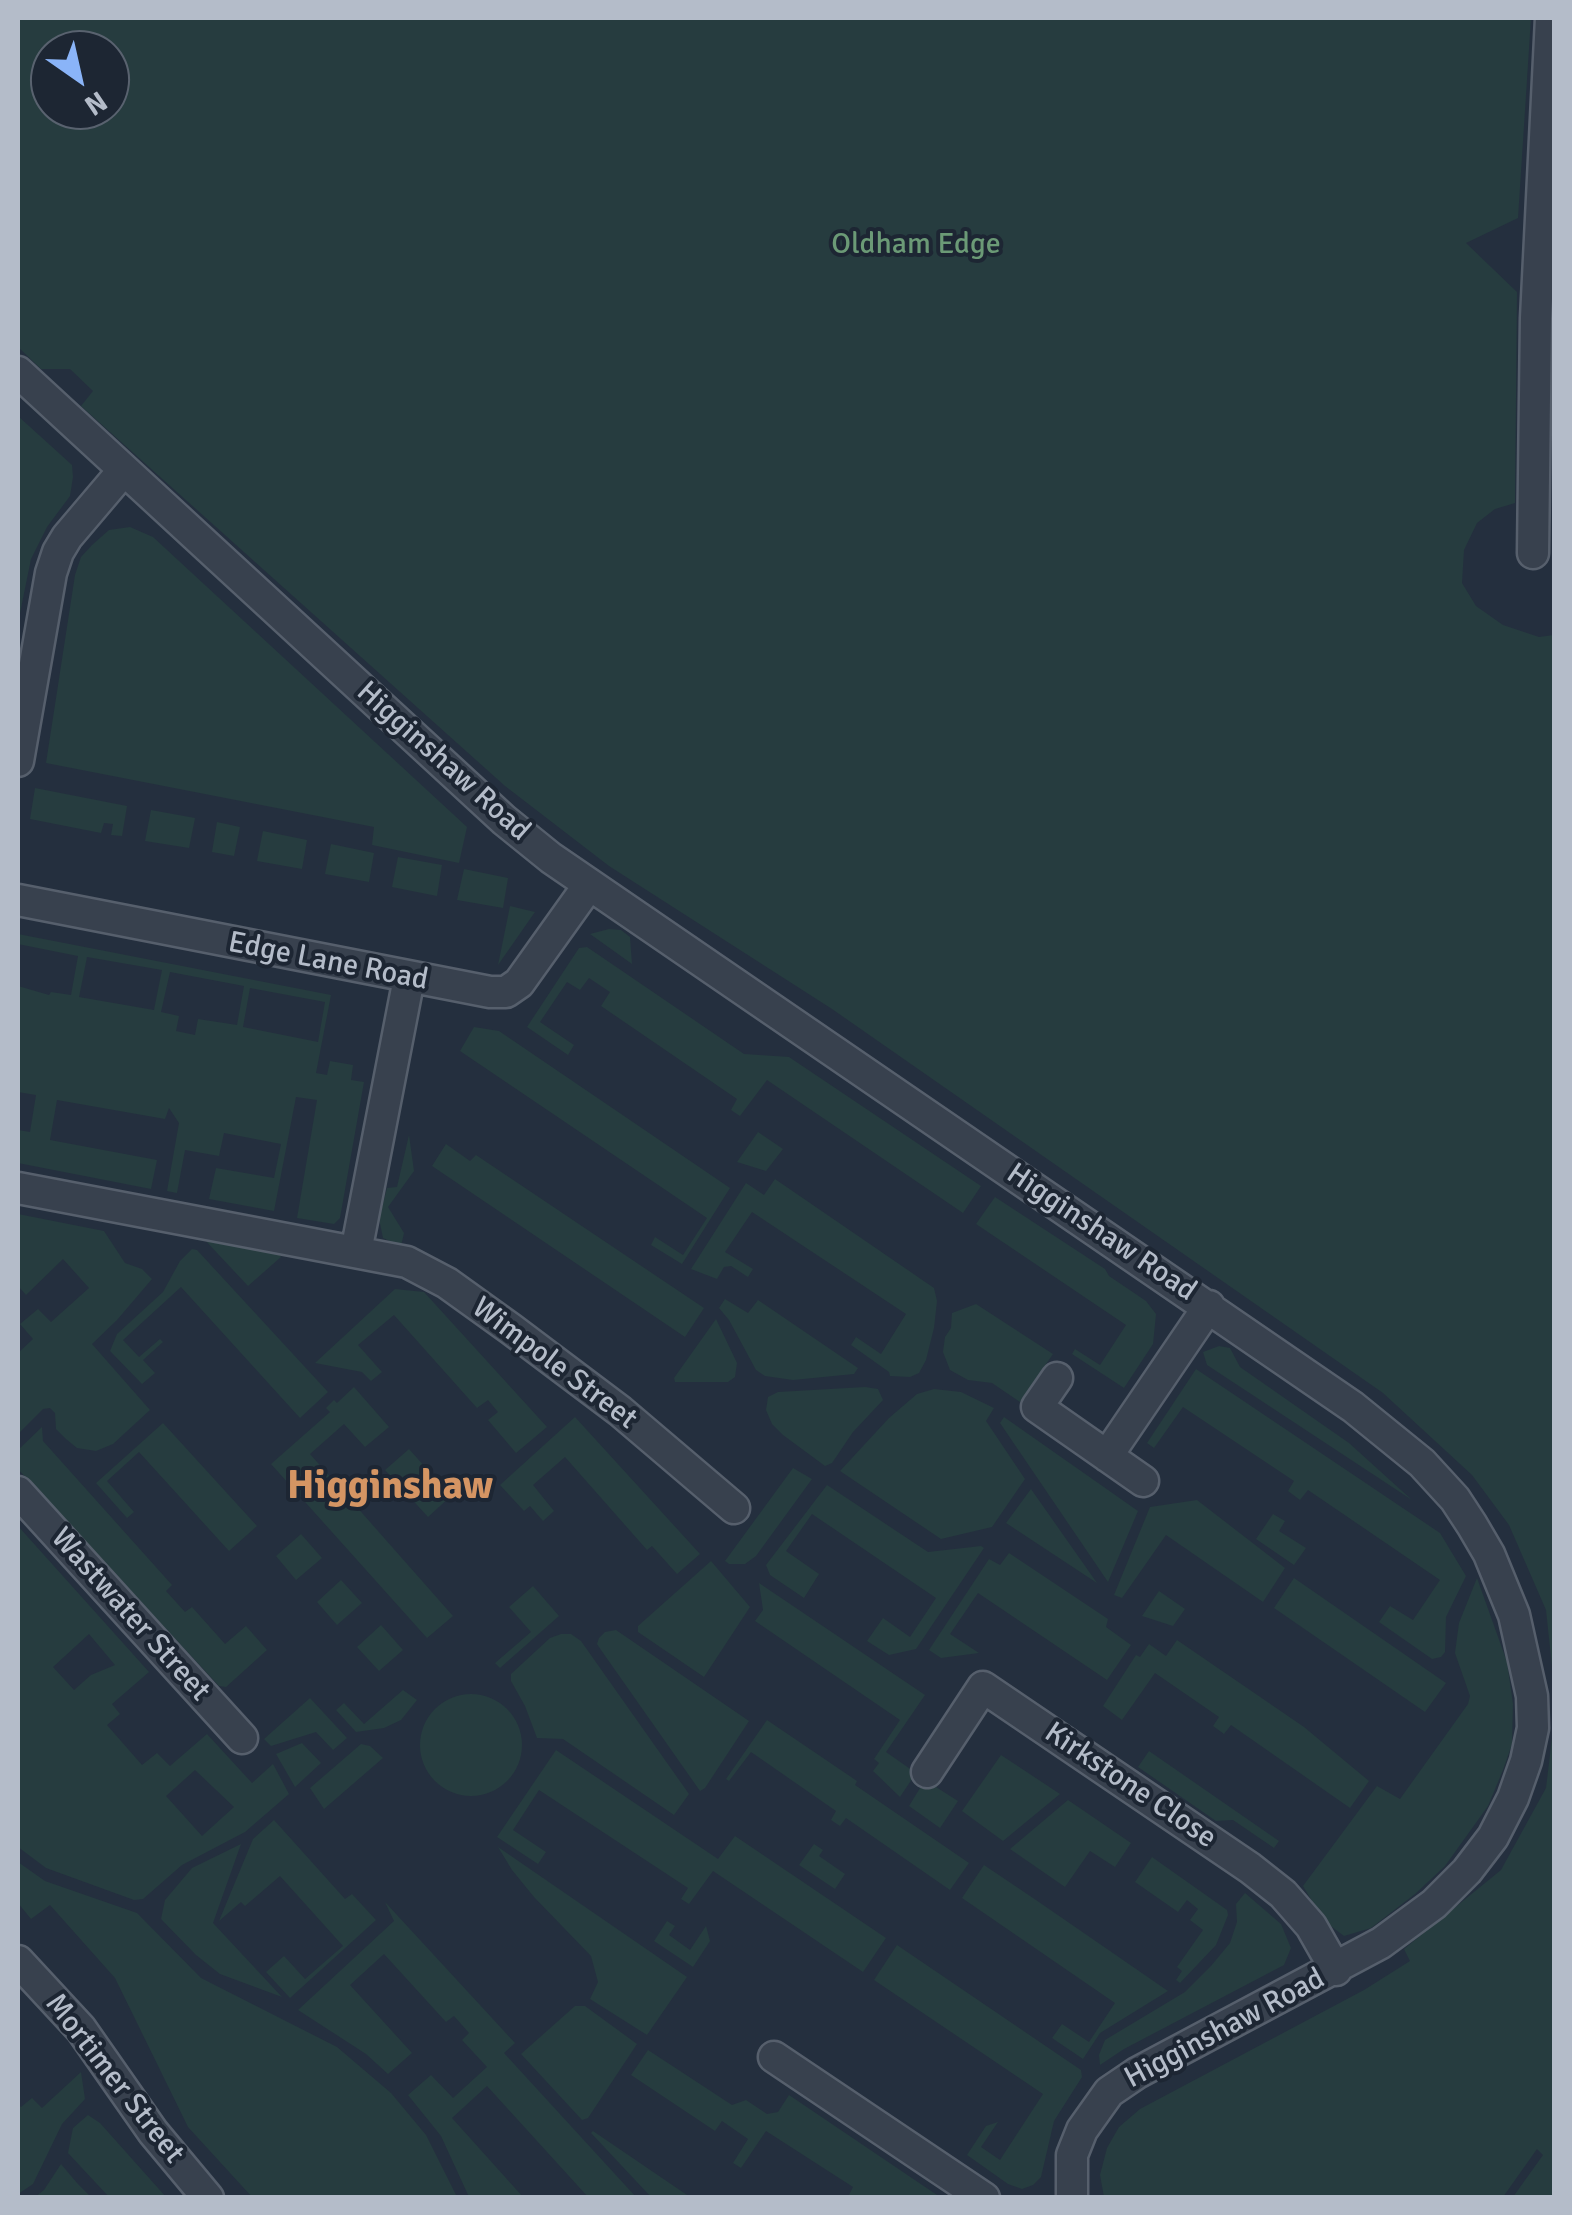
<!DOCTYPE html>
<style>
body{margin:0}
#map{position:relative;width:1572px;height:2215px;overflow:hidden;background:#242f3e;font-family:Signika,sans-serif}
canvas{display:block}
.frame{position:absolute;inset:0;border:20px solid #b4bcc9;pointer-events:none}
.north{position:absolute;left:30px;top:30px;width:100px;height:100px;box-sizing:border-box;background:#1d2633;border:2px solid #59626f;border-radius:50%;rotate:146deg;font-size:28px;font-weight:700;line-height:40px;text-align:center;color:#b4bcc9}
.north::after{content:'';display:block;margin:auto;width:35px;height:45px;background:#8ab4f8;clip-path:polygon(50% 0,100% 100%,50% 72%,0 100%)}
</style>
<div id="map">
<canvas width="1572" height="2215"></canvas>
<div class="frame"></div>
<div class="north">N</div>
</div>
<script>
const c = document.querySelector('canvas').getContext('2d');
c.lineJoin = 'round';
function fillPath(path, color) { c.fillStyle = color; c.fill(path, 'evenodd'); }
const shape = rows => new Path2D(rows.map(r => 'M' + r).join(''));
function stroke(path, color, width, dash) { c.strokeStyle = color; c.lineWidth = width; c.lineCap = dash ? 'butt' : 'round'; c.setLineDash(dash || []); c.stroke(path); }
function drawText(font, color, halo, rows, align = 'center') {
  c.font = font + ' Signika,sans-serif'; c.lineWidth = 8; c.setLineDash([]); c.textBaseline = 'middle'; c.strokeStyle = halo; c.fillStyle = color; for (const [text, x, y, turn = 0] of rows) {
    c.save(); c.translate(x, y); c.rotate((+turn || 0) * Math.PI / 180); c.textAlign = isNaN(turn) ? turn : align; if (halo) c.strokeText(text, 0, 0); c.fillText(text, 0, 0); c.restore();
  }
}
const green = shape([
 [18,18,1531,18,1518,218,1466,243,1517,292,1515,503,1495,509,1477,523,1464,550,1462,583,1476,606,1503,625,1539,637,1554,635,1554,1686,1546,1610,1509,1525,1472,1475,1383,1393,832,1009,609,866,505,786,81,406,93,391,70,369,41,369,18,347],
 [50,50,110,50,110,110,50,110],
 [18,416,72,465,73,477,70,496,47,527,31,559,18,623],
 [130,527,153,537,467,827,459,863,372,845,374,827,46,763,75,575,81,557,92,545,109,530],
 [35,788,127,806,122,836,111,835,113,824,104,823,101,833,30,819],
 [151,810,195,818,189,848,145,841],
 [217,822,240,827,234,856,212,852],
 [263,831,307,840,302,869,257,861],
 [331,844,374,853,369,882,325,874],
 [398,857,442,865,437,896,392,887],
 [464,869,508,878,503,908,457,900],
 [510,906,535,912,498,965],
 [609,929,621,930,630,937,632,964,590,934],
 [18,934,331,995,316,1073,327,1075,330,1061,353,1065,351,1080,364,1082,340,1218,334,1224,297,1218,317,1100,296,1097,274,1211,209,1199,216,1168,274,1178,281,1144,224,1133,219,1156,185,1150,177,1193,167,1191,179,1123,169,1108,165,1119,57,1100,50,1140,157,1160,151,1189,18,1163,18,1130,30,1132,36,1095,18,1092,18,986,49,995,51,992,71,995,78,956,18,944],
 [87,957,162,970,154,1010,79,997],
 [170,972,244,986,237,1025,198,1019,195,1035,176,1031,179,1016,161,1012],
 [250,988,325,1002,318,1042,243,1027],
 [587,947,744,1054,789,1057,981,1186,963,1213,767,1080,740,1116,731,1110,737,1099,601,1006,610,992,589,978,580,990,567,982,540,1022,574,1045,568,1055,527,1027,579,948],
 [474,1027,499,1031,730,1188,682,1264,651,1245,655,1237,683,1255,707,1218,460,1051],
 [758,1132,783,1149,766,1171,737,1162],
 [409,1135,414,1171,388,1207,404,1233,401,1246,383,1238,379,1219,387,1188,397,1187],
 [446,1144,470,1161,476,1155,704,1308,685,1337,432,1166],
 [775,1179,934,1288,937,1301,934,1328,926,1360,919,1373,910,1377,890,1376,889,1372,851,1345,856,1337,881,1354,906,1314,752,1212,725,1252,753,1269,748,1277,731,1266,724,1267,717,1279,691,1269,746,1183,764,1195],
 [995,1197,1105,1269,1109,1276,1146,1301,1156,1314,1153,1344,1124,1388,1072,1354,1075,1349,1100,1365,1126,1325,976,1224],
 [18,1214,104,1231,125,1263,142,1269,152,1279,117,1320,92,1344,150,1410,113,1444,96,1451,77,1448,66,1439,56,1429,55,1413,50,1408,43,1409,18,1434,18,1353,33,1339,20,1324,38,1309,51,1322,89,1288,63,1259,26,1295,18,1286],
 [203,1238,277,1251,281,1257,248,1286],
 [192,1249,197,1250,328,1392,300,1418,181,1287,123,1340,139,1357,160,1339,163,1342,143,1360,155,1373,142,1384,110,1351,117,1334,163,1292,180,1261],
 [395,1289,424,1292,547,1427,516,1453,488,1420,498,1412,488,1400,477,1408,394,1315,358,1345,382,1372,371,1381,362,1372,315,1363],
 [725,1299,748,1313,758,1300,858,1368,854,1374,793,1380,765,1376,756,1370,729,1320,719,1308],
 [976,1304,1053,1354,1020,1402,992,1383,968,1380,950,1370,943,1352,945,1337,951,1328,952,1313],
 [716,1319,737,1363,735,1377,728,1382,675,1382,674,1378],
 [1219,1346,1230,1348,1240,1367,1349,1443,1412,1500,1207,1365,1203,1352],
 [1196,1369,1440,1533,1466,1576,1446,1617,1445,1652,1441,1657,1432,1659,1379,1622,1390,1606,1413,1620,1440,1580,1308,1490,1300,1500,1288,1491,1294,1481,1183,1407,1154,1448,1147,1443],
 [354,1387,389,1427,365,1447,344,1424,310,1454,453,1616,427,1638,271,1464,330,1412,326,1408,334,1400,337,1403],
 [865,1387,878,1389,883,1400,853,1432,832,1463,825,1466,783,1435,772,1424,766,1410,768,1397,778,1392],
 [934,1389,961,1392,994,1408,986,1421,1025,1479,992,1527,941,1539,840,1471,889,1418,917,1394],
 [575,1417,700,1554,677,1574,652,1546,647,1550,565,1457,533,1485,554,1511,543,1521,530,1506,524,1511,500,1485],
 [1004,1417,1138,1511,1108,1582,1000,1423],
 [163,1423,257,1526,229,1551,139,1452,107,1481,134,1512,127,1518,96,1483],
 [42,1427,43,1441,172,1585,166,1591,185,1612,192,1607,225,1644,246,1626,267,1650,226,1687,219,1686,18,1469,18,1450],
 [409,1449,451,1496,428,1517,385,1470],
 [793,1468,812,1479,756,1556,745,1564,729,1564,725,1561],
 [827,1485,928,1552,981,1546,984,1548,916,1649,889,1655,867,1641,883,1618,910,1637,936,1598,812,1514,786,1551,819,1574,804,1598,770,1575,766,1565],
 [1031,1489,1097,1583,1006,1523],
 [1197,1500,1285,1568,1263,1602,1166,1535,1122,1598,1114,1595,1150,1507],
 [1273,1514,1285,1521,1279,1531,1306,1548,1294,1565,1256,1539],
 [18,1526,149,1672,112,1704,120,1714,107,1725,142,1765,157,1753,170,1766,207,1734,252,1783,273,1764,289,1794,245,1832,182,1865,143,1899,134,1900,46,1868,18,1847],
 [89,1634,115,1665,91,1675,74,1690,53,1667],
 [195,1770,234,1807,202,1836,166,1796],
 [301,1534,322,1558,296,1580,276,1556],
 [1009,1553,1108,1619,1106,1627,1131,1645,1107,1680,978,1593,950,1634,979,1653,941,1658,929,1650,989,1559,1000,1565],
 [711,1561,750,1607,704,1677,638,1632,638,1626],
 [1294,1578,1446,1683,1425,1712,1274,1608],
 [1477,1578,1507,1662,1513,1704,1512,1744,1503,1770,1488,1806,1445,1866,1415,1894,1371,1928,1344,1936,1324,1921,1303,1886,1377,1786,1400,1799,1468,1704,1470,1696,1455,1653,1459,1623],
 [341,1580,362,1603,337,1625,317,1602],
 [759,1583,925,1695,886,1752,916,1773,900,1797,873,1771,879,1763,874,1759,900,1720,755,1621,763,1610],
 [533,1586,559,1616,500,1668,495,1663,531,1632,509,1607],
 [1159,1591,1185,1609,1173,1626,1142,1616],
 [381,1625,403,1650,379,1671,357,1647],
 [616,1630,749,1721,705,1788,700,1791,601,1650,597,1644,599,1638,605,1632],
 [561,1634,571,1634,581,1641,689,1794,674,1815,563,1739,537,1738,525,1706,511,1681,511,1674,550,1638],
 [1177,1640,1304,1727,1369,1781,1350,1808,1231,1725,1224,1734,1213,1726,1219,1717,1155,1673,1122,1720,1103,1706,1136,1655,1140,1657,1149,1644,1166,1656],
 [403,1690,417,1700,401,1720,384,1728,356,1732,336,1710,344,1703,364,1724],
 '420 1745a51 51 0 1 1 102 0a51 51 0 1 1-102 0Z',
 [310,1698,347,1738,333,1750,316,1732,271,1746,264,1739],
 [767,1720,857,1781,855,1785,969,1863,950,1890,846,1818,840,1826,831,1820,836,1811,751,1752,729,1781,726,1779],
 [1554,1721,1554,2197,1513,2197,1543,2155,1537,2149,1503,2197,1104,2197,1100,2175,1107,2148,1119,2127,1140,2109,1364,1990,1410,1961,1404,1949,1501,1870,1546,1788],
 [302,1743,321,1763,295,1787,276,1754],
 [361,1744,370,1746,383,1758,324,1809,310,1788],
 [556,1750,718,1859,735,1836,886,1938,863,1972,713,1871,689,1904,681,1899,688,1888,539,1790,513,1830,546,1852,538,1864,497,1837],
 [1149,1751,1279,1841,1274,1848,1233,1820,1216,1821,1138,1767],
 [1001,1755,1060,1794,1003,1841,962,1811],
 [925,1780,958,1801,940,1828,909,1806],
 [1068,1800,1131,1843,1115,1867,1090,1851,1065,1887,1010,1849],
 [274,1820,345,1899,352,1894,376,1920,290,1998,266,1972,284,1956,305,1979,343,1946,280,1876,245,1906,241,1902,219,1921,253,1839],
 [241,1844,213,1923,282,1997,220,1974,196,1955,161,1919,165,1900,192,1868],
 [814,1844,823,1850,819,1856,845,1874,835,1889,799,1865],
 [498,1847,687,1977,647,2035,590,1999,598,1982,591,1956,534,1897,512,1870],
 [1152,1857,1227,1910,1228,1915,1216,1945,1180,1983,1176,1980,1182,1971,1177,1967,1203,1930,1190,1920,1198,1909,1187,1900,1178,1912,1135,1882],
 [18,1862,45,1881,137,1913,201,1978,337,2047,391,2093,426,2135,457,2197,252,2197,188,2127,115,1978,50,1905,31,1919,18,1903],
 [984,1865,1036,1900,1168,1991,1100,2033,1083,2059,1052,2038,1062,2024,1089,2042,1115,2003,962,1898],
 [1245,1893,1281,1924,1291,1948,1284,1965,1124,2049,1100,2065,1099,2055,1105,2040,1185,1992,1211,1966,1230,1943,1237,1922,1236,1904],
 [385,1902,515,2043,504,2053,636,2197,588,2197,487,2086,452,2118,523,2197,469,2197,441,2136,408,2095,431,2075,453,2098,487,2067,462,2040,469,2033,454,2016,446,2022,384,1954,350,1985,412,2053,388,2074,366,2054,298,2010,394,1921],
 [667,1921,675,1926,669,1935,690,1950,706,1926,710,1941,693,1967,654,1941],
 [897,1945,1081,2070,1082,2077,1054,2121,1041,2177,1033,2185,1022,2189,1008,2184,967,2155,986,2126,998,2122,981,2147,1000,2160,1043,2094,874,1980],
 [575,2006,585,2006,637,2044,588,2118,582,2120,521,2054],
 [648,2050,732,2105,746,2100,767,2114,778,2112,789,2095,940,2197,848,2197,853,2187,766,2131,741,2168,733,2163,748,2139,722,2121,715,2131,631,2075],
 [81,2072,85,2099,62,2124,33,2184,18,2194,18,2104,21,2107,32,2098,42,2108],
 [88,2115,100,2123,166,2197,109,2197,68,2153,73,2128],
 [593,2131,690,2197,651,2197,591,2133],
 [61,2164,77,2183,91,2197,35,2197,44,2190]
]);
const street = shape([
 [18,372,504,820,551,858,1353,1407,1422,1463,1455,1499,1472,1525,1489,1554,1514,1615,1532,1696,1533,1728,1526,1761,1513,1798,1493,1837,1467,1871,1434,1904,1381,1943,1137,2073,1109,2092,1082,2130,1072,2155,1072,2198],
 [1533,553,1536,318,1551,18],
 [18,761,51,573,58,552,67,537,123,471],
 [18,900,490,992,506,992,519,983,589,885],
 [18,1188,407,1262,447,1283,511,1329,620,1411,734,1508],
 [356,1252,409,978],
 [1057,1378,1037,1407,1143,1481],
 [1107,1456,1209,1306],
 [18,1492,242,1738],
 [927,1772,983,1687,1250,1868,1283,1894,1311,1926,1336,1970],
 [18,1961,81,2029,153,2132,208,2198],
 [774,2057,984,2198]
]);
const parkNames = [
 ["Oldham Edge",916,245]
];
const streetNames = [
 ["Higginshaw Road",443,762,42],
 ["Edge Lane Road",328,962,11],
 ["Higginshaw Road",1101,1233,34],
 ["Wimpole Street",554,1364,37],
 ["Wastwater Street",130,1615,48],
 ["Kirkstone Close",1130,1786,34],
 ["Higginshaw Road",1225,2029,-28],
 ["Mortimer Street",114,2079,52]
];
const districtNames = [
 ["Higginshaw",390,1487]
];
fillPath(green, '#263c3f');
stroke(street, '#565f6c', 35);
stroke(street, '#38414e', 30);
drawText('30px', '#6b9a76', '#1d2633', parkNames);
drawText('30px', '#b4bcc9', '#1d2633', streetNames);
drawText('bold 40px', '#d59563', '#1d2633', districtNames);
</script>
